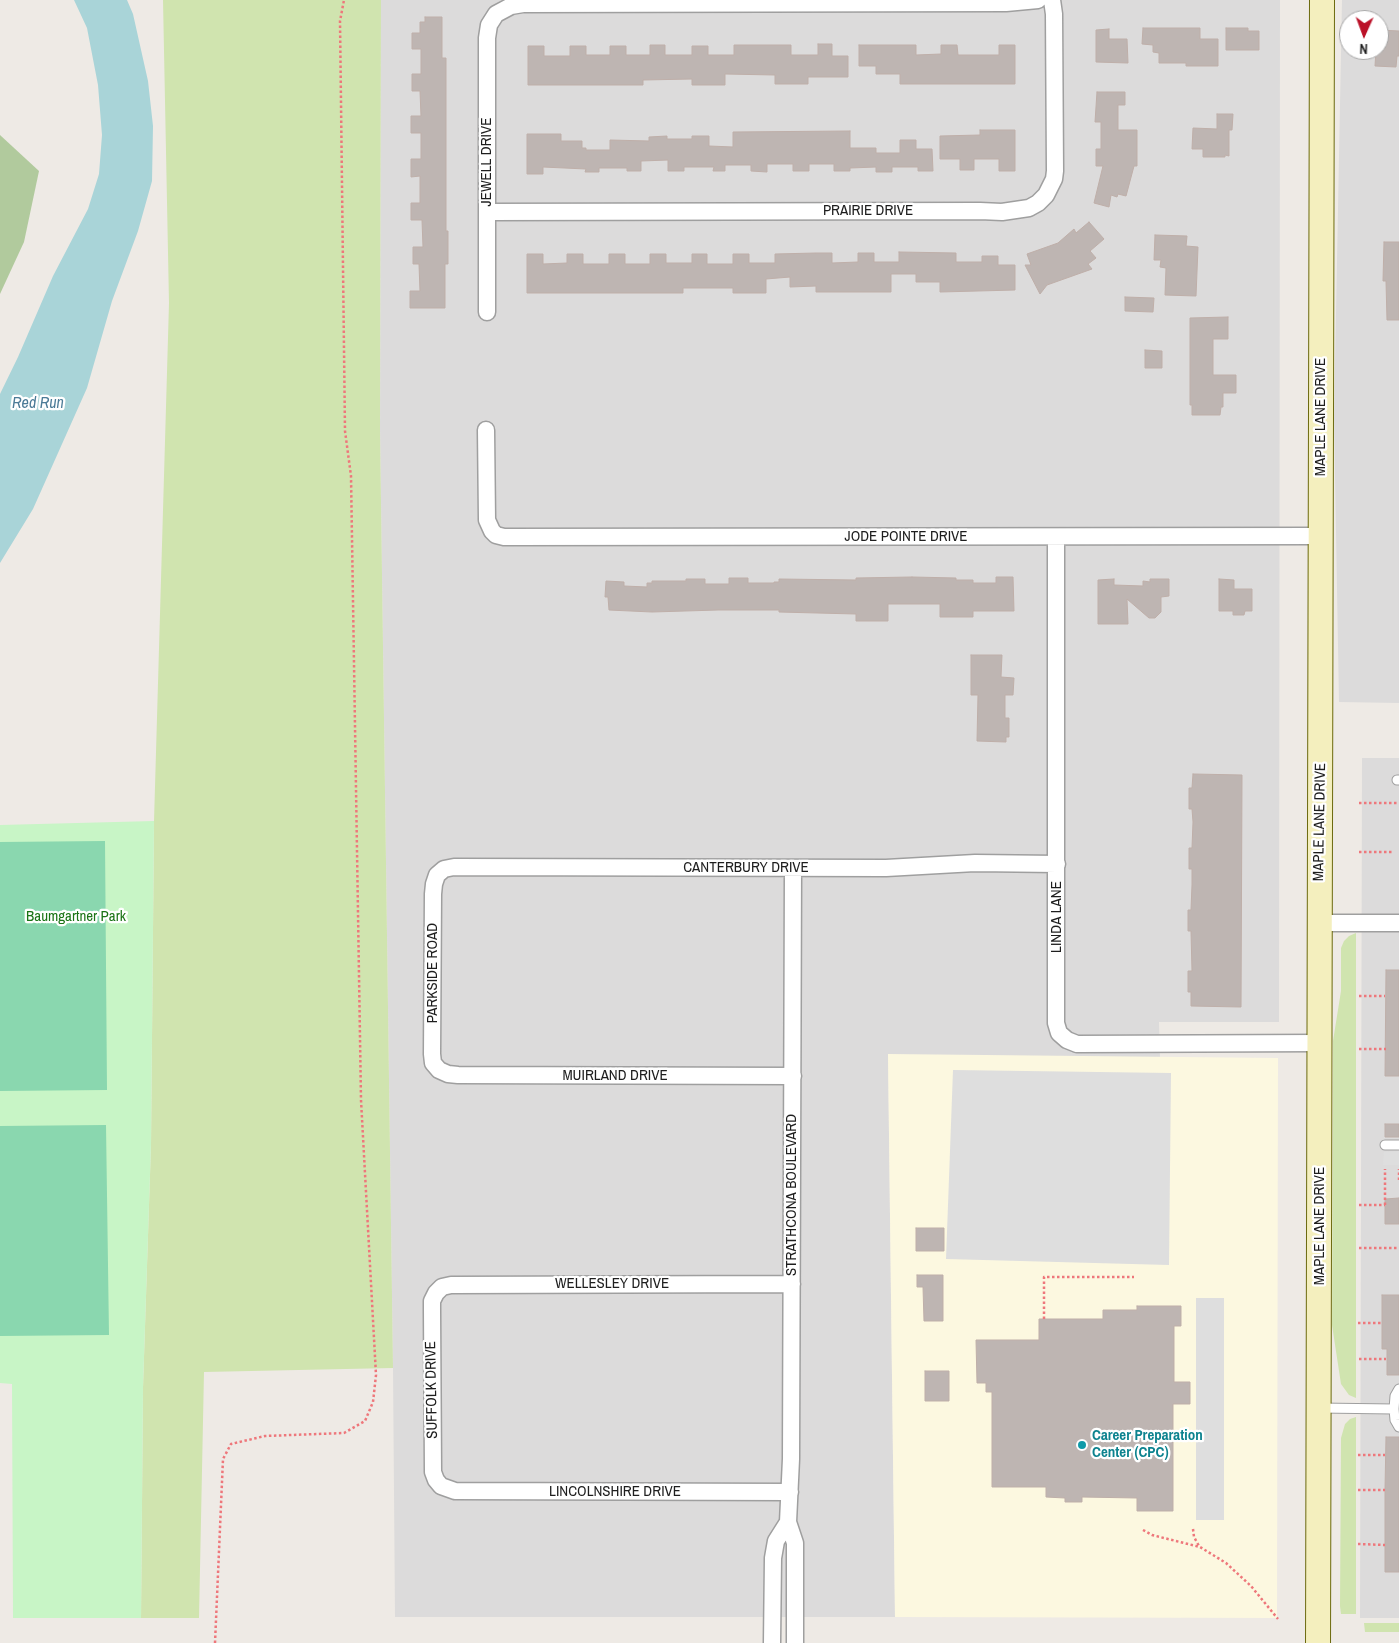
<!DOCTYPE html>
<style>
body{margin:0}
#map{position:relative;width:1399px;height:1643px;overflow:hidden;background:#eeeae5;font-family:"Archivo Narrow",sans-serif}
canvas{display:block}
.north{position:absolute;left:1339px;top:10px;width:50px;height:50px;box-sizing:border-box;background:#fff;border:1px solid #a5a5a5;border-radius:50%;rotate:182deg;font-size:14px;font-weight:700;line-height:20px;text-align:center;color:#1e1e1e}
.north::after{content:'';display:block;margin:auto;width:18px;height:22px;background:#bb1128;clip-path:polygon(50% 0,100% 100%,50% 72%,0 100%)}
</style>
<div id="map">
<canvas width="1399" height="1643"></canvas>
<div class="north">N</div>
</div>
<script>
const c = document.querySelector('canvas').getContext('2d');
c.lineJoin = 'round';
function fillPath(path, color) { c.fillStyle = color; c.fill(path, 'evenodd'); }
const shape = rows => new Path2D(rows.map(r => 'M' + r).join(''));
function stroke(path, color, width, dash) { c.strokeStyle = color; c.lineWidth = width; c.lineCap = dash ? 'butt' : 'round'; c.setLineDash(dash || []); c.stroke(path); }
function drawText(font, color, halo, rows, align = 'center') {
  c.font = font + ' "Archivo Narrow",sans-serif'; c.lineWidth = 4.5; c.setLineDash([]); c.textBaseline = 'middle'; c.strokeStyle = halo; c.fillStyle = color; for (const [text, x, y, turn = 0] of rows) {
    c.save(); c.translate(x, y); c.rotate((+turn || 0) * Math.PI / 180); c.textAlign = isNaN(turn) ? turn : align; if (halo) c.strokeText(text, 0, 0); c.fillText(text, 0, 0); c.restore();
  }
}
const residential = shape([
 [381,0,1280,0,1279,1022,1159,1022,1160,1058,888,1055,895,1617,395,1617,393,1368,380,430],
 [1342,0,1399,0,1399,703,1339,702,1334,418],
 [1349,20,1379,20,1379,50,1349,50],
 [1362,758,1399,758,1399,1618,1360,1618]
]);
const education = shape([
 [888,1054,1278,1058,1277,1618,895,1617]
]);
const grass = shape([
 [163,0,381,0,380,430,393,1368,204,1372,199,1618,141,1618,143,1387,151,1144,154,821,169,303],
 [1356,933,1356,1398,1349,1395,1341,1384,1332,1325,1333,1041,1341,991,1341,948,1344,941,1349,936],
 [1356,1417,1356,1614,1341,1614,1340,1606,1341,1438,1345,1424,1350,1419],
 [1364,1623,1399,1623,1399,1632,1365,1632]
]);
const forest = shape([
 [0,135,39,171,24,242,0,294]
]);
const park = shape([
 [154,821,151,1144,143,1387,141,1618,13,1618,12,1384,0,1383,0,825]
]);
const pitch = shape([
 [105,841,107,1090,0,1091,0,842],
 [106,1125,109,1335,0,1336,0,1126]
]);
const parking = shape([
 [953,1070,1171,1073,1169,1265,946,1259],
 [1399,1151,1399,1165,1383,1165,1384,1152],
 [1196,1298,1224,1298,1224,1520,1196,1520]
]);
const water = shape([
 [74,0,127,0,133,14,148,81,153,126,152,181,138,231,112,301,87,388,33,509,0,563,0,394,18,357,53,276,88,209,99,174,102,135,98,85,87,28]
]);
const building = shape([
 [425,17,442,17,442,58,446,58,446,231,448,231,448,264,445,264,445,308,410,308,410,291,420,291,419,264,413,264,413,247,423,247,422,220,411,220,411,203,420,203,420,176,411,177,411,159,421,159,421,133,411,133,411,116,421,116,420,91,412,91,412,74,421,74,421,49,412,49,412,33,420,33,420,22,425,22,425,17],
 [1143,28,1200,28,1200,39,1218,39,1218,66,1186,66,1186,63,1159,63,1159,53,1153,52,1153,45,1142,44,1143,28],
 [1226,28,1248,28,1248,31,1259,31,1259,50,1226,50,1226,28],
 [1109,29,1109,39,1127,39,1128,63,1096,62,1096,30,1109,29],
 [1379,30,1399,31,1399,56,1397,56,1396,67,1375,66,1376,50,1379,50,1379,30],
 [818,44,832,44,832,56,848,56,848,77,808,77,808,84,775,84,775,75,725,74,725,85,692,85,692,79,643,80,643,85,528,85,528,46,544,46,544,56,570,56,570,46,586,46,586,55,610,55,610,46,626,46,626,55,650,55,650,45,665,45,665,55,692,55,692,46,708,46,708,55,734,55,734,45,791,45,791,55,818,55,818,44],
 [859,45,916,45,916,55,941,54,941,45,957,45,958,55,999,55,999,45,1015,45,1015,84,900,84,900,74,876,74,876,66,859,66,859,45],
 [1097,92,1125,92,1125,105,1118,105,1118,130,1137,130,1137,166,1134,166,1126,196,1118,194,1117,197,1111,195,1109,207,1094,203,1103,166,1096,166,1096,149,1101,149,1101,122,1095,122,1097,92],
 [1217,114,1233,114,1232,130,1229,130,1229,156,1225,155,1225,157,1203,157,1203,149,1192,149,1193,128,1217,129,1217,114],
 [980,130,1015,130,1015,171,999,171,999,159,974,159,974,170,960,170,960,159,940,159,940,136,980,135,980,130],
 [850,131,850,148,876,148,876,153,900,153,900,140,916,140,916,149,932,149,933,171,918,171,918,167,892,167,892,172,876,172,876,167,850,168,850,171,834,171,834,164,809,164,809,171,793,171,793,164,767,164,767,172,751,171,751,165,725,165,725,171,713,171,714,167,684,167,684,171,668,171,668,160,641,161,641,171,627,171,627,168,599,168,599,172,585,172,586,169,543,167,543,174,527,174,527,134,561,134,561,141,582,141,582,148,586,148,586,150,610,150,610,140,649,141,649,137,667,136,667,139,692,139,692,136,709,136,709,146,733,147,733,132,850,131],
 [1089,222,1104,239,1090,251,1096,258,1088,264,1092,269,1047,285,1040,294,1025,265,1031,265,1027,254,1058,243,1074,229,1076,233,1089,222],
 [1155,235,1187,236,1186,246,1198,247,1196,296,1165,295,1166,268,1160,267,1161,260,1154,260,1155,235],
 [1384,242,1399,242,1399,320,1387,320,1386,281,1383,281,1384,242],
 [899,252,956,253,956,262,982,262,982,256,998,256,998,265,1015,265,1015,290,940,292,940,282,916,282,916,274,891,274,891,292,816,292,816,286,790,287,790,277,766,279,766,293,733,293,733,288,683,288,683,293,527,293,527,254,543,254,543,264,567,263,567,254,583,254,583,264,609,264,609,254,625,254,625,264,650,264,650,254,666,254,666,263,692,263,692,254,707,254,707,264,733,264,733,254,749,254,749,263,775,263,775,254,816,253,832,253,832,263,858,262,858,253,874,253,874,262,899,262,899,252],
 [1125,297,1154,298,1153,312,1125,311,1125,297],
 [1228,317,1228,339,1213,339,1213,375,1236,375,1236,393,1223,393,1223,407,1221,407,1220,415,1192,415,1192,405,1190,405,1190,318,1228,317],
 [1145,350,1162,351,1162,368,1145,368,1145,350],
 [912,577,956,578,956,580,973,580,973,583,996,583,996,577,1013,577,1014,611,973,611,973,617,940,617,940,604,888,604,888,621,856,621,856,614,779,612,779,610,718,610,652,612,609,610,608,597,605,597,606,581,624,582,624,586,647,587,647,583,652,583,652,581,686,581,686,579,705,579,705,584,729,584,729,578,748,578,748,583,774,583,774,582,779,582,779,579,856,580,856,578,912,577],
 [1114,579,1114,585,1143,586,1143,581,1150,582,1150,579,1169,579,1169,596,1161,597,1161,612,1155,618,1149,618,1127,599,1128,624,1098,624,1098,580,1114,579],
 [1219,579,1234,580,1234,589,1252,589,1252,611,1245,611,1244,615,1233,615,1233,611,1219,611,1219,579],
 [971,655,1002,655,1001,677,1014,678,1013,695,1005,695,1005,718,1009,718,1009,737,1006,737,1006,742,977,741,978,695,971,695,971,655],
 [1193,774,1242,775,1241,1007,1191,1006,1191,992,1188,992,1188,971,1192,971,1191,931,1188,931,1188,910,1191,910,1192,885,1192,869,1189,869,1189,848,1192,848,1193,822,1192,809,1189,809,1189,788,1192,788,1193,774],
 [1386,970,1399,970,1399,1076,1385,1076,1386,970],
 [1385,1124,1399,1124,1399,1137,1385,1137,1385,1124],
 [1399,1198,1399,1224,1385,1224,1385,1199,1399,1198],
 [916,1228,944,1228,944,1251,916,1251,916,1228],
 [917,1275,943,1275,943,1321,924,1321,923,1287,917,1287,917,1275],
 [1382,1295,1399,1295,1399,1375,1387,1375,1387,1349,1382,1349,1382,1295],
 [1137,1306,1181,1306,1181,1326,1174,1326,1174,1382,1190,1382,1190,1404,1173,1404,1173,1511,1137,1511,1137,1498,1082,1497,1082,1502,1065,1502,1065,1498,1046,1497,1046,1487,992,1487,992,1392,986,1392,986,1383,977,1383,976,1340,1039,1340,1039,1319,1103,1319,1103,1310,1137,1310,1137,1306],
 [925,1371,949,1371,949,1401,925,1401,925,1371],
 [1386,1437,1399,1437,1399,1572,1385,1572,1385,1490,1386,1437]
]);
const path = shape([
 [1359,803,1397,803],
 [1359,852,1394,852],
 [1359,996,1385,996],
 [1359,1049,1386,1049],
 [1399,1180,1399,1169],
 [1359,1205,1385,1205],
 [1385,1205,1385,1169],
 [1359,1248,1399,1248],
 [1044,1319,1044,1277,1134,1277],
 [1358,1323,1382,1323],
 [1359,1359,1386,1359],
 [1358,1455,1385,1455],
 [1358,1490,1385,1490],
 [1193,1529,1194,1537,1199,1546],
 [1143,1530,1152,1535,1200,1547,1226,1563,1251,1586,1278,1619],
 [1358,1544,1385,1545],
 [215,1643,223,1459,231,1444,265,1436,344,1433,365,1421,373,1402,376,1375,361,1100,351,476,345,431,340,21,344,0]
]);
const lane = shape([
 [1397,780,1399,780],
 [1385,1145,1399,1145],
 [1399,1389,1395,1396,1394,1409,1395,1420,1399,1427],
 [1319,1408,1394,1409]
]);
const street = shape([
 [487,212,980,211,1002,212,1029,208,1038,203,1046,195,1054,179,1055,171,1054,14,1052,0],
 [487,312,487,38,489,25,496,14,511,6,523,4,1006,3,1038,0],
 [486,430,487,520,492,531,496,535,504,537,1321,536],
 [1056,537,1056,1023,1059,1033,1067,1040,1077,1044,1320,1043],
 [793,868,791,1459,788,1522,795,1543,795,1643],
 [1319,923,1399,923],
 [793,1076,458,1075,448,1074,439,1070,433,1063,432,1054,433,894,434,884,437,875,444,869,454,867,886,868,975,863,1057,864],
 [790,1492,455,1491,441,1486,436,1480,433,1472,432,1310,432,1301,436,1293,442,1287,451,1285,792,1284],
 [772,1643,773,1558,776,1541,788,1522]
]);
const secondary = shape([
 [1318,1643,1322,0]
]);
const markers = [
 [1082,1445,5,"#0f9aa8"]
];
const streetNames = [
 ["JEWELL DRIVE",487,162,-90],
 ["PRAIRIE DRIVE",868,211],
 ["MAPLE LANE DRIVE",1321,417,-90],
 ["JODE POINTE DRIVE",906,537],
 ["MAPLE LANE DRIVE",1320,822,-89],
 ["CANTERBURY DRIVE",746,868],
 ["LINDA LANE",1057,917,-90],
 ["PARKSIDE ROAD",433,973,-90],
 ["MUIRLAND DRIVE",615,1076],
 ["STRATHCONA BOULEVARD",792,1195,-90],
 ["MAPLE LANE DRIVE",1320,1226,-90],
 ["WELLESLEY DRIVE",612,1284],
 ["SUFFOLK DRIVE",432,1390,-91],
 ["LINCOLNSHIRE DRIVE",615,1492]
];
const parkNames = [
 ["Baumgartner Park",76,917]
];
const cultureNames = [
 ["Career Preparation",1092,1436],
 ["Center (CPC)",1092,1453]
];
const waterNames = [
 ["Red Run",38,404]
];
fillPath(residential, '#dcdbdb');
fillPath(education, '#fcf8e0');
fillPath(grass, '#d0e4af');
fillPath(forest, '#b1ca9d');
fillPath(park, '#c8f5c6');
fillPath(pitch, '#8ad7af');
fillPath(parking, '#dedede');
fillPath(water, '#a9d4d8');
fillPath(building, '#beb5b2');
stroke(building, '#bfafa9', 1);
stroke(lane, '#9f9f9f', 11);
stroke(street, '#9f9f9f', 19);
stroke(secondary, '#6c6a0e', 26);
stroke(path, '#ee777b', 2.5, [2.5, 2.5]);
stroke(lane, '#fff', 9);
stroke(street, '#fff', 16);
stroke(secondary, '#f4efbe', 24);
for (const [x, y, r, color] of markers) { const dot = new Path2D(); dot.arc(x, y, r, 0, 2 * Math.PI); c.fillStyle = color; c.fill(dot); stroke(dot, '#fff', 2); }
drawText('15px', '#1e1e1e', '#fff', streetNames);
drawText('15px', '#1a7315', '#fff', parkNames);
drawText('bold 15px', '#0d838f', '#fff', cultureNames, 'left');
drawText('italic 16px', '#4c7b97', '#fff', waterNames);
</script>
